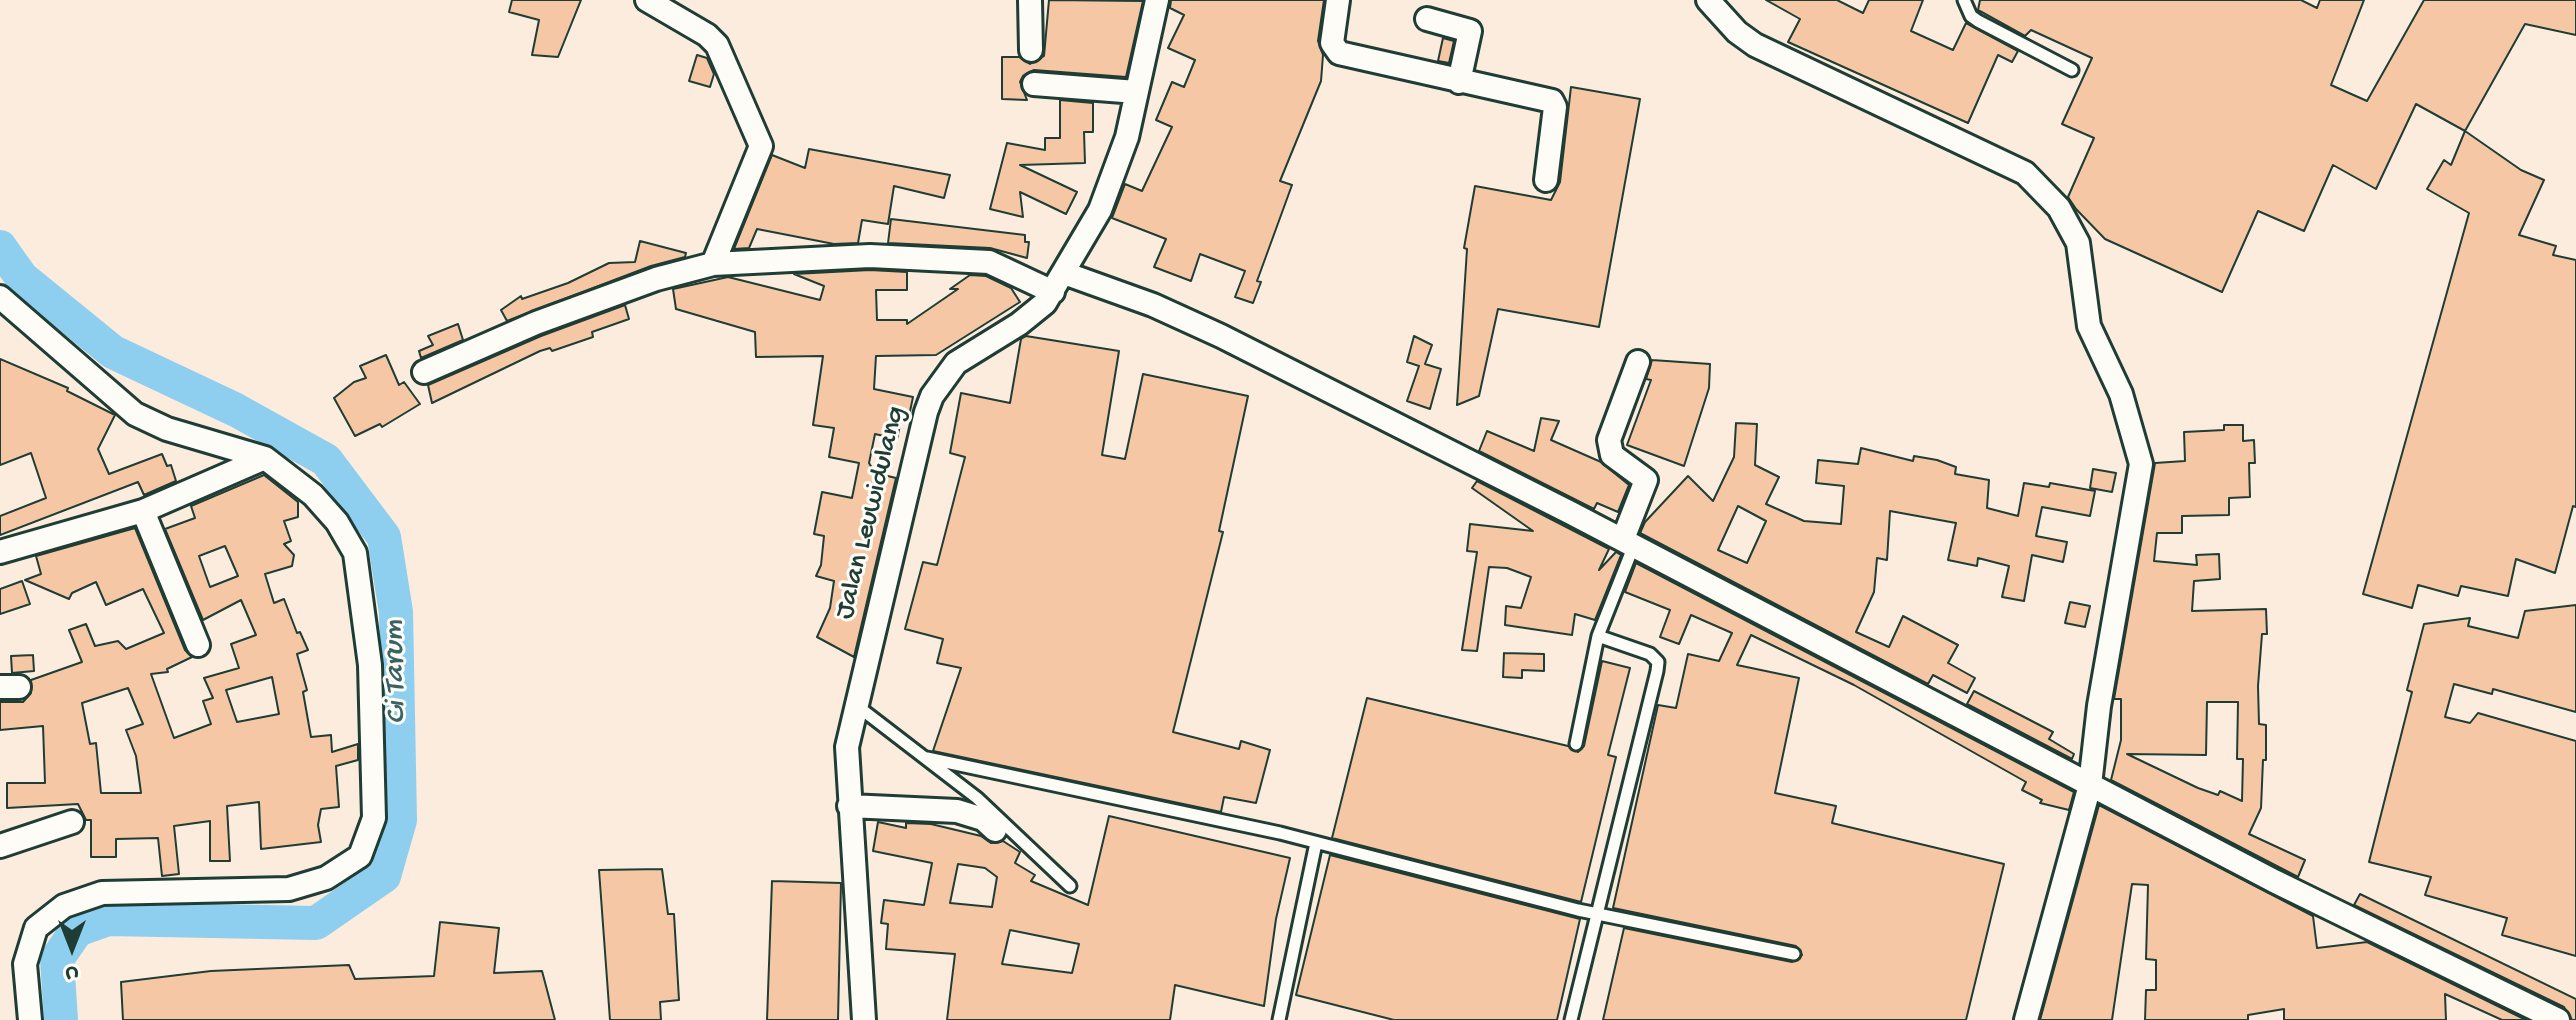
<!DOCTYPE html>
<style>
body{margin:0}
#map{position:relative;width:2576px;height:1020px;overflow:hidden;background:#fbecde;font-family:"Gochi Hand",sans-serif}
canvas{display:block}
.north{position:absolute;left:32px;top:908px;width:80px;height:80px;-webkit-text-stroke:6px #fdfcf7;paint-order:stroke;rotate:180deg;font-size:22px;font-weight:700;line-height:32px;text-align:center;color:#1f3d34}
.north::after{content:'';display:block;margin:auto;width:28px;height:36px;background:#1f3d34;clip-path:polygon(50% 0,100% 100%,50% 72%,0 100%)}
</style>
<div id="map">
<canvas width="2576" height="1020"></canvas>
<div class="north">U</div>
</div>
<script>
const c = document.querySelector('canvas').getContext('2d');
c.lineJoin = 'round';
const shape = rows => new Path2D(rows.map(r => 'M' + r).join(''));
function stroke(path, color, width, dash) { c.strokeStyle = color; c.lineWidth = width; c.lineCap = dash ? 'butt' : 'round'; c.setLineDash(dash || []); c.stroke(path); }
function fillPath(path, color) { c.fillStyle = color; c.fill(path, 'evenodd'); }
function drawText(font, color, halo, rows, align = 'center') {
  c.font = font + ' "Gochi Hand",sans-serif'; c.lineWidth = 6; c.setLineDash([]); c.textBaseline = 'middle'; c.strokeStyle = halo; c.fillStyle = color; for (const [text, x, y, turn = 0] of rows) {
    c.save(); c.translate(x, y); c.rotate((+turn || 0) * Math.PI / 180); c.textAlign = isNaN(turn) ? turn : align; if (halo) c.strokeText(text, 0, 0); c.fillText(text, 0, 0); c.restore();
  }
}
const river = shape([
 [0,247,22,278,113,352,236,410,326,460,384,537,396,612,400,820,384,876,316,923,108,919,77,930,57,959,61,1020]
]);
const building = shape([
 [512,0,581,0,558,57,532,55,539,20,509,12,512,0],
 [1049,0,1143,1,1126,77,1034,70,1023,76,1020,82,1027,100,1002,99,1002,57,1019,57,1030,64,1044,56,1049,0],
 [1171,0,1324,0,1318,41,1323,55,1321,81,1280,181,1292,185,1257,281,1261,282,1253,303,1235,297,1245,271,1200,254,1191,281,1154,267,1166,239,1112,218,1125,184,1142,191,1172,127,1156,120,1172,82,1184,87,1195,60,1168,48,1184,15,1170,8,1171,0],
 [1766,0,1837,0,1863,13,1869,0,1923,0,1911,31,1953,50,1966,23,2018,51,2012,62,1998,55,1968,123,1788,42,1800,19,1766,0],
 [1980,0,2301,0,2317,8,2320,0,2364,0,2331,85,2367,101,2424,0,2576,0,2576,35,2525,24,2465,131,2416,104,2376,189,2333,165,2304,231,2258,211,2222,292,2105,239,2076,209,2068,197,2094,138,2062,124,2092,58,2031,30,2025,36,1978,10,1980,0],
 [1443,38,1454,41,1449,63,1438,61,1443,38],
 [697,55,707,58,714,74,710,87,689,81,697,55],
 [1571,87,1640,99,1599,327,1498,309,1479,396,1457,405,1467,249,1464,248,1475,186,1551,200,1560,182,1571,87],
 [1060,100,1093,103,1093,132,1084,132,1085,163,1020,165,1077,192,1066,214,1020,192,1023,217,990,209,1007,143,1045,150,1045,138,1060,138,1060,100],
 [2465,131,2521,170,2544,180,2519,235,2556,246,2553,255,2576,260,2576,507,2573,506,2555,573,2516,559,2508,596,2461,586,2458,596,2418,585,2412,608,2363,594,2469,213,2427,189,2444,160,2451,165,2465,131],
 [809,149,950,175,944,198,894,186,888,224,862,220,858,243,834,244,757,229,749,248,734,249,772,155,805,168,809,149],
 [891,219,1025,235,1025,242,1029,242,1027,258,990,248,888,243,891,219],
 [640,241,686,253,685,257,651,266,507,321,501,310,521,296,522,299,568,283,609,263,635,262,640,241],
 [870,270,907,272,907,290,876,290,877,320,907,320,907,324,958,289,950,289,970,275,986,276,1011,288,1020,302,936,355,876,356,874,389,913,397,908,421,901,420,897,439,875,434,869,463,875,473,896,478,854,657,817,637,830,608,834,581,816,576,821,565,824,536,814,534,822,492,852,498,859,463,829,457,834,428,813,425,823,356,756,357,755,332,676,309,673,289,728,277,820,300,824,286,794,274,870,270],
 [625,305,629,319,592,332,593,337,552,351,550,348,540,351,432,403,428,385,541,336,625,305],
 [458,324,463,340,421,358,419,351,433,345,428,336,458,324],
 [1026,336,1119,351,1102,455,1125,459,1143,374,1248,396,1219,531,1223,532,1173,732,1239,749,1241,741,1270,750,1256,803,1224,797,1221,812,933,751,961,668,937,663,943,639,905,629,923,562,937,565,965,457,950,453,961,393,1010,403,1021,339,1026,336],
 [1414,336,1432,345,1425,364,1441,369,1430,409,1407,401,1419,366,1407,362,1414,336],
 [386,355,399,385,404,382,420,404,382,427,380,424,355,436,334,398,354,382,366,378,360,366,386,355],
 [0,359,68,388,67,391,115,415,98,449,109,474,162,454,167,466,171,465,176,481,144,495,138,482,0,535,0,516,46,498,31,453,0,465,0,359],
 [1652,360,1710,364,1709,388,1684,466,1627,445,1651,380,1646,379,1652,360],
 [1541,418,1559,421,1551,440,1601,462,1629,485,1618,512,1597,503,1594,509,1479,451,1487,431,1534,451,1541,418],
 [1736,423,1757,424,1755,465,1779,477,1766,504,1804,521,1841,524,1844,486,1816,483,1818,460,1858,464,1861,448,1913,461,1914,456,1937,460,1956,467,1955,474,1989,480,1987,508,2018,516,2024,483,2049,487,2050,483,2095,491,2090,516,2042,507,2036,536,2067,542,2063,562,2032,555,2024,601,2002,597,2009,566,1978,558,1977,566,1948,560,1956,523,1890,511,1887,560,1877,558,1874,592,1856,632,1889,647,1903,616,1958,645,1948,663,1975,678,1967,693,1933,675,1928,684,1640,533,1645,522,1688,476,1713,501,1734,457,1736,423],
 [1738,506,1766,521,1747,563,1718,550,1738,506],
 [2224,425,2243,425,2243,441,2254,440,2255,463,2249,463,2250,497,2229,498,2229,515,2182,516,2182,533,2157,533,2154,561,2197,565,2196,555,2219,554,2220,579,2194,581,2192,611,2266,609,2267,634,2262,634,2258,686,2259,724,2266,725,2266,760,2263,760,2261,808,2249,834,2305,860,2298,877,2111,780,2121,740,2121,699,2114,699,2155,463,2185,461,2184,432,2224,430,2224,425],
 [2207,702,2238,702,2237,759,2243,759,2242,801,2220,791,2218,795,2198,788,2127,754,2206,755,2207,702],
 [2093,469,2116,473,2112,492,2090,488,2093,469],
 [264,475,298,502,298,517,284,521,291,541,284,544,294,555,292,566,265,574,274,603,284,599,297,633,300,632,308,650,297,654,307,690,303,692,311,737,331,735,332,752,358,744,358,760,336,766,339,807,321,809,318,825,321,842,261,849,259,802,227,806,230,861,210,861,210,821,174,826,179,874,162,876,158,838,116,839,116,857,91,857,91,820,86,820,78,804,7,808,7,783,45,783,43,726,0,730,0,702,23,702,31,693,31,680,82,662,69,630,86,624,95,646,118,641,126,649,164,633,143,589,106,605,96,582,72,593,69,599,25,580,41,574,36,556,135,528,185,650,192,657,167,669,168,672,151,674,174,738,211,724,203,701,213,698,204,678,239,668,231,644,256,635,241,600,203,620,165,529,195,518,191,506,264,475],
 [225,546,238,576,210,587,199,556,225,546],
 [272,677,279,714,237,722,226,690,272,677],
 [128,688,143,724,126,730,136,756,141,793,101,793,96,743,90,744,82,703,128,688],
 [1477,481,1609,549,1599,570,1616,552,1621,555,1595,620,1575,614,1572,635,1505,625,1506,606,1521,608,1531,577,1507,568,1489,567,1477,651,1462,650,1477,552,1467,551,1470,524,1533,531,1472,488,1477,481],
 [1636,563,2074,792,2069,810,2040,803,2042,800,2022,790,2026,782,1854,685,1751,635,1737,665,1799,678,1775,793,1836,806,1832,823,2004,864,1966,1020,1603,1020,1624,928,1792,962,1802,955,1796,946,1613,908,1658,705,1676,708,1688,654,1719,661,1732,633,1691,615,1679,644,1660,637,1670,610,1625,592,1636,563],
 [22,581,30,604,0,614,0,589,22,581],
 [2070,602,2090,606,2085,627,2065,623,2070,602],
 [2576,605,2576,712,2493,689,2492,694,2454,684,2445,717,2470,723,2478,713,2576,741,2576,956,2502,935,2507,918,2425,895,2431,877,2369,862,2412,692,2407,690,2424,624,2470,618,2468,626,2518,638,2525,611,2576,605],
 [1504,653,1544,654,1544,671,1522,670,1522,678,1503,677,1504,653],
 [33,655,34,671,12,673,11,656,33,655],
 [1602,661,1630,668,1608,755,1616,757,1581,902,1332,838,1367,698,1568,746,1578,752,1584,746,1602,661],
 [1974,691,2053,732,2049,739,2074,754,2072,759,1967,704,1974,691],
 [2099,805,2313,916,2317,948,2367,942,2526,1020,2502,1020,2445,994,2446,1020,2284,1020,2284,1009,2248,1015,2248,1020,2145,1020,2146,990,2156,990,2156,960,2146,959,2148,885,2132,884,2112,1020,2040,1020,2099,805],
 [1109,816,1290,858,1276,919,1264,1006,1175,985,1170,1020,947,1020,955,954,886,949,888,924,881,923,884,900,924,905,932,863,873,851,878,822,906,828,906,823,931,824,981,836,991,843,1003,841,1020,852,1015,863,1035,875,1031,881,1088,905,1109,816],
 [958,864,985,868,997,877,992,907,950,903,958,864],
 [1010,930,1079,944,1072,973,1002,964,1010,930],
 [1330,855,1580,919,1557,1020,1394,1020,1296,995,1330,855],
 [662,869,668,914,674,914,679,1000,660,1002,661,1020,610,1020,599,870,662,869],
 [772,881,841,883,838,1020,767,1020,772,881],
 [2360,894,2576,999,2576,1020,2572,1020,2564,1007,2354,905,2360,894],
 [440,922,499,928,494,973,542,971,555,1020,123,1020,121,982,211,971,349,965,355,979,434,976,440,922]
]);
const lane = shape([
 [1964,0,1971,16,1978,21,2072,70],
 [856,705,977,798,1070,886],
 [1576,744,1598,636,1634,545],
 [927,758,1280,833,1578,910,1794,954],
 [1279,1020,1316,843],
 [1571,1020,1657,671,1658,662,1650,654,1598,636]
]);
const street = shape([
 [647,0,707,35,717,45,761,146,713,264],
 [1030,0,1031,50],
 [1338,0,1332,43,1339,53,1552,101,1555,107,1546,180],
 [1708,0,1737,32,1755,45,2025,173,2059,208,2078,243,2089,326,2121,394,2141,464,2099,706,2090,785,2026,1020],
 [1427,19,1470,31,1459,82],
 [1034,84,1136,92],
 [1064,273,1153,305,1221,336,1571,513,2274,881,2558,1020],
 [0,297,135,414,167,429,265,458,313,495,337,522,355,553,370,665,374,818,360,856,326,878,289,889,102,893,64,906,36,928,25,964,30,1020],
 [424,372,536,323,656,279,713,264,870,256,989,262,1053,292],
 [143,511,265,458],
 [1623,539,1646,480,1612,455,1609,440,1638,362],
 [0,552,143,511,198,645],
 [0,687,19,687],
 [849,806,957,811,983,819,995,830],
 [0,846,72,822],
 [864,1020,847,747,926,412,932,396,956,363,1019,324,1045,303,1100,210,1127,137,1157,0]
]);
const streetNames = [
 ["Jalan Leuwidulang",872,513,-76]
];
const waterNames = [
 ["Ci Tarum",397,672,-92]
];
stroke(river, '#8eceef', 34);
fillPath(building, '#f5c7a5');
stroke(building, '#1f3d34', 2);
stroke(lane, '#1f3d34', 17);
stroke(street, '#1f3d34', 28);
stroke(lane, '#fdfcf7', 11);
stroke(street, '#fdfcf7', 22);
drawText('28px', '#1f3d34', '#fdfcf7', streetNames);
drawText('italic 30px', '#3b6163', '#fdfcf7', waterNames);
</script>
